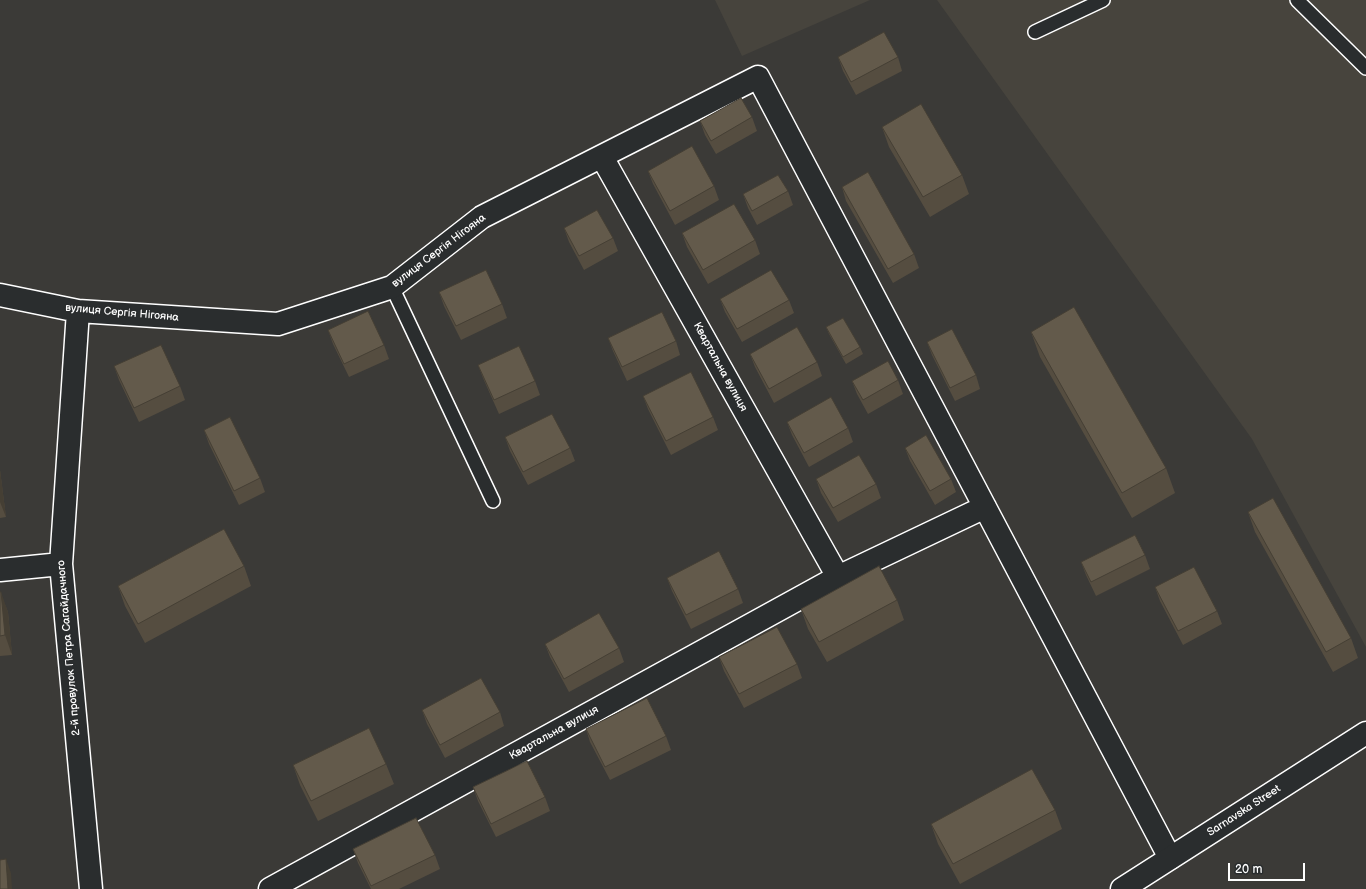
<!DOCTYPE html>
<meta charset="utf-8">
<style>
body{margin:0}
#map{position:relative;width:1366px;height:889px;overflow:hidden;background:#3b3a37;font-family:"Balsamiq Sans",sans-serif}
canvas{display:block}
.scale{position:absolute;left:1228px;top:863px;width:77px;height:18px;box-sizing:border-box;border:2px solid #fff;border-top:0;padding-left:5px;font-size:12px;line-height:14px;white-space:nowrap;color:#fff;-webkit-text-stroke:3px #2a2d2e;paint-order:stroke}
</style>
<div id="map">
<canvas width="1366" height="889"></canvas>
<div class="scale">20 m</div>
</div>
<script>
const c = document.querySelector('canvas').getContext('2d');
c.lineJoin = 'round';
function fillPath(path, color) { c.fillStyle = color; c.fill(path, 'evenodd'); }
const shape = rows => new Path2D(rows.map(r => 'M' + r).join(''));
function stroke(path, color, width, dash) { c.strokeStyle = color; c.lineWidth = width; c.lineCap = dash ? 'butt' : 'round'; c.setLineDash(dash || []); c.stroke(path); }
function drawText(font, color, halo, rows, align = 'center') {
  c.font = font + ' "Balsamiq Sans",sans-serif'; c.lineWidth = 3; c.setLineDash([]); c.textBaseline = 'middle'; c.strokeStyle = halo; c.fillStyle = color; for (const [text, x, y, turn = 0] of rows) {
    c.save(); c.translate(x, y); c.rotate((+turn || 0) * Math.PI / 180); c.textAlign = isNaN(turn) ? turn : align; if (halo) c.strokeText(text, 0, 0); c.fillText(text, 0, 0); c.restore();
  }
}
const built = shape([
 [715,0,870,0,742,56],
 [937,0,1366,0,1366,647,1252,439]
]);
const service = shape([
 [1297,0,1366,68],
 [1035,32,1103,0],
 [392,287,493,501]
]);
const minor = shape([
 [602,157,838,577],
 [0,295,78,311,278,324,392,287,482,217,758,77,1170,858],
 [78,311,61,564,91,889],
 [0,570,61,564],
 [270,889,838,577,985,507]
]);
const tertiary = shape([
 [1122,889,1366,733]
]);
const wall = shape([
 [838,57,898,57,902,71,856,95,843,71],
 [752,117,757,131,716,154,705,135,700,121],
 [882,127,962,175,969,194,930,217,889,147],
 [648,171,714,186,719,200,675,225,653,184],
 [842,187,914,254,919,268,893,283,846,201],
 [788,191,793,205,757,225,748,208,743,194],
 [564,228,613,238,618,251,584,270,569,242],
 [682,233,755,240,760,254,708,284,687,247],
 [439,292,502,304,507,318,461,340,444,306],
 [720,299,789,300,794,313,742,342,725,312],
 [826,327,860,347,863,354,846,364,829,334],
 [328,330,384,345,389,359,349,377,333,344],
 [1031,332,1166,468,1175,493,1132,518,1040,357],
 [608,338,676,341,680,355,627,381,613,351],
 [927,342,976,375,980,389,955,401,932,355],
 [750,354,817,362,822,376,774,403,755,367],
 [478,365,535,381,540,395,499,414,483,378],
 [114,366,180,386,185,400,139,422,119,380],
 [898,380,903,394,868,414,857,394,852,381],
 [643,396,713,417,718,430,671,455,648,409],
 [787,422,848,428,853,442,809,467,792,435],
 [204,430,260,478,265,492,239,505,209,444],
 [505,437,570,448,575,461,528,485,510,451],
 [905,448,951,479,956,492,935,505,910,461],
 [0,470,6,517,0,518],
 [816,479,876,484,881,498,838,522,821,493],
 [1248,512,1351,638,1358,658,1333,672,1255,532],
 [1145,555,1150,569,1096,596,1086,575,1081,562],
 [244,566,251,586,145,643,125,606,118,586],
 [667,578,738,589,743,603,691,629,672,591],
 [1155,587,1217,611,1222,624,1183,645,1160,601],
 [0,592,8,612,12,655,0,656],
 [897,600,904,620,827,662,808,629,801,609],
 [545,644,619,648,624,662,569,692,550,657],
 [719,657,797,664,802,678,744,708,724,671],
 [422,710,500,712,504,726,445,758,427,724],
 [586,729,666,736,671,750,610,780,590,742],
 [386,764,394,784,318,821,300,785,293,765],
 [473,787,545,797,550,811,496,837,478,801],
 [1055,810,1062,829,960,884,938,844,931,824],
 [353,849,435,855,440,869,399,889,371,889,358,863]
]);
const shadedWall = shape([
 [0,470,6,517,0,502],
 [1,592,8,612,12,655,5,635],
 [6,859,11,873,12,889,8,889]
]);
const building = shape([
 [884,32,898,57,851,82,838,57,884,32],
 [741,98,752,117,711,141,700,121,741,98],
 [921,104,962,175,923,197,882,127,921,104],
 [692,146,714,186,670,211,648,171,692,146],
 [868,172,914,254,888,269,842,187,868,172],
 [778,175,788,191,752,211,743,194,778,175],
 [734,204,755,240,703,270,682,233,734,204],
 [597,210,613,238,579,256,564,228,597,210],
 [486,270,502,304,456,326,439,292,486,270],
 [771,270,789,300,737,329,720,299,771,270],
 [1074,307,1166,468,1122,493,1031,332,1074,307],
 [368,311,384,345,344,364,328,330,368,311],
 [662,312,676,341,622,367,608,338,662,312],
 [843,318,860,347,843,357,826,327,843,318],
 [797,327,817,362,769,389,750,354,797,327],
 [952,329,976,375,950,388,927,342,952,329],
 [161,345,180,386,134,408,114,366,161,345],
 [519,346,535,381,494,400,478,365,519,346],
 [888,361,898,380,863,400,852,381,888,361],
 [691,372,713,417,666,441,643,396,691,372],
 [831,397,848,428,804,453,787,422,831,397],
 [552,414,570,448,523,472,505,437,552,414],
 [230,417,260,478,234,491,204,430,230,417],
 [926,435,951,479,930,491,905,448,926,435],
 [859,455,876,484,833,508,816,479,859,455],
 [1273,498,1351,638,1326,652,1248,512,1273,498],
 [224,529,244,566,138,624,118,586,224,529],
 [1135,535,1145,555,1091,582,1081,562,1135,535],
 [719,551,738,589,686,615,667,578,719,551],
 [879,566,897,600,819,642,801,609,879,566],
 [1194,567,1217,611,1178,631,1155,587,1194,567],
 [0,592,1,592,5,635,0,636,0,592],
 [599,613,619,648,564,679,545,644,599,613],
 [777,627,797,664,739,694,719,657,777,627],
 [481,678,500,712,440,745,422,710,481,678],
 [647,698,666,736,605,767,586,729,647,698],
 [369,728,386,764,311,801,293,765,369,728],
 [527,761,545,797,491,824,473,787,527,761],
 [1032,769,1055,810,953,864,931,824,1032,769],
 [416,818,435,855,371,886,353,849,416,818],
 [6,859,8,889,0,889,0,860,6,859]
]);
const streetNames = [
 ["вулиця Сергія Нігояна",439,251,-37],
 ["вулиця Сергія Нігояна",122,313,5],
 ["Квартальна вулиця",720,367,61],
 ["2-й провулок Петра Сагайдачного",69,648,-95],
 ["Квартальна вулиця",554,733,-29],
 ["Sarnavska Street",1244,811,-33]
];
fillPath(built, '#47443d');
stroke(service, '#fff', 16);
stroke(minor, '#fff', 25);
stroke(tertiary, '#fff', 25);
stroke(service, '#2a2d2e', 13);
stroke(minor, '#2a2d2e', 22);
stroke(tertiary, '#2a2d2e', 22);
fillPath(wall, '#554d40');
fillPath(shadedWall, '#453f34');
fillPath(building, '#635a4b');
stroke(building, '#453f34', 1);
drawText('11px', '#fff', '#2a2d2e', streetNames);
</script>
